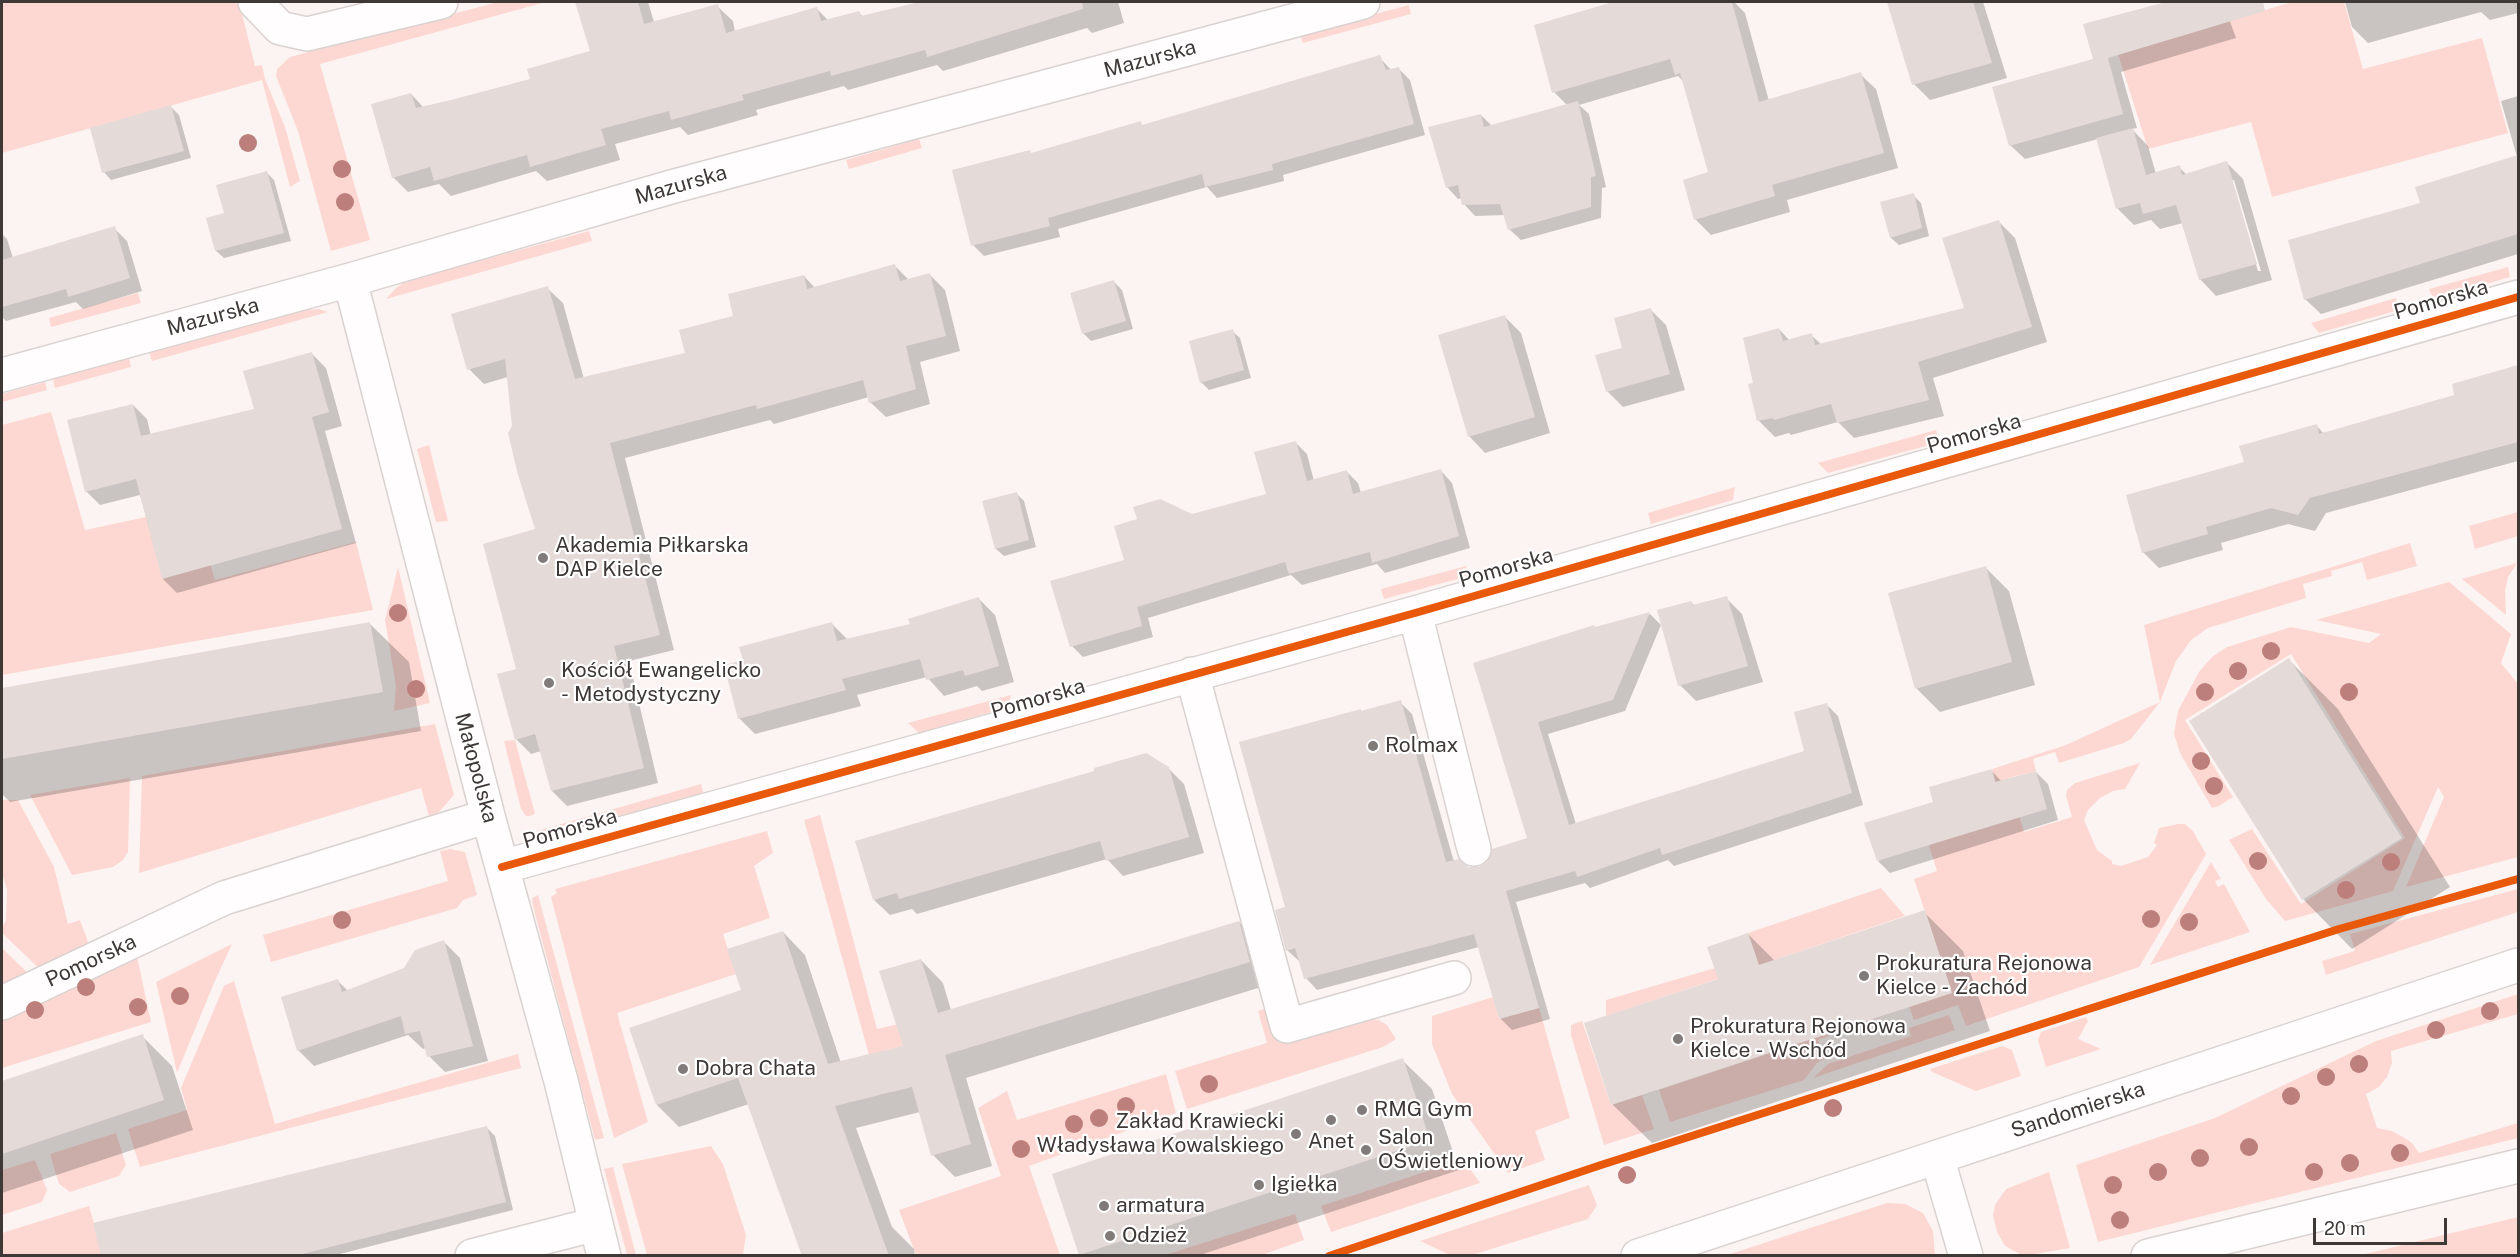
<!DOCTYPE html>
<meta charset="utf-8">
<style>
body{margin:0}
#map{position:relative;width:2520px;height:1257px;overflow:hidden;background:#fcf4f2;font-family:"Public Sans",sans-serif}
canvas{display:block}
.frame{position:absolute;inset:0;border:3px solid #3e3837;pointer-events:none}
.scale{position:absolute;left:2313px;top:1218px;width:134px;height:27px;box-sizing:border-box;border:3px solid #3e3837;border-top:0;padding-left:8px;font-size:18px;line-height:21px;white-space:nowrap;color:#3e3837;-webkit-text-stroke:4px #fff;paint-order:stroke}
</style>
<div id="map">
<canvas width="2520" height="1257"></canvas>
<div class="frame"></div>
<div class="scale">20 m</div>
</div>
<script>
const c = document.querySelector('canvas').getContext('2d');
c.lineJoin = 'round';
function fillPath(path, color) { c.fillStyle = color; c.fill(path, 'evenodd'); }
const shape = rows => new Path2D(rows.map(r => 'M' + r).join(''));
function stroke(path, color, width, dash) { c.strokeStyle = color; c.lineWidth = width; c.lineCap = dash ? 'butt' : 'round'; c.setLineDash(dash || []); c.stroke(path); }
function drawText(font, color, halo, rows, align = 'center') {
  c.font = font + ' "Public Sans",sans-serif'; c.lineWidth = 4.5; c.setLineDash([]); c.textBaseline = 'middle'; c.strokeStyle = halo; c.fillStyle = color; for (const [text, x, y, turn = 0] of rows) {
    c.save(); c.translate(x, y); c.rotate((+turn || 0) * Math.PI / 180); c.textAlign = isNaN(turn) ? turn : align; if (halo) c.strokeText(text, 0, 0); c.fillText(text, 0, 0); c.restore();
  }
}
const green = shape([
 [2,2,239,2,255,66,262,65,265,79,285,127,300,181,290,187,262,80,2,153],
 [498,2,546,2,320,64,370,240,331,251,298,131,276,76,277,69,290,57],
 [2292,2,2344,2,2363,69,2482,38,2508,133,2272,197,2251,122,2148,149,2118,54],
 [1409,5,1411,14,1303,43,1300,34],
 [919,139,922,148,849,169,846,160],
 [589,231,592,241,386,299,396,288,406,281],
 [2508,267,2510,277,2436,299,2431,294,2429,289],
 [138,293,141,303,51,327,49,318],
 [2396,298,2399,310,2319,333,2311,323],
 [319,309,328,312,152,361,149,352,302,310],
 [129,358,131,367,55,388,53,379],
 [45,382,47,390,2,402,2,394],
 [51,412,85,530,193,507,215,580,356,542,373,610,2,675,2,425],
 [1936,430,1940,442,1828,473,1818,463],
 [429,445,448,521,436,522,417,449],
 [1735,487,1733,500,1651,524,1648,513],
 [2518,512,2518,536,2475,549,2469,526],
 [2410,543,2417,566,2367,580,2362,562,2331,571,2332,576,2303,584,2306,598,2208,628,2191,640,2184,650,2176,661,2160,702,2131,739,2124,743,2059,763,2055,752,2033,759,2036,771,2008,778,2024,832,2072,817,2066,796,2067,790,2075,783,2140,763,2125,789,2113,791,2100,798,2088,810,2084,820,2097,850,2112,861,2112,864,2121,866,2148,857,2157,845,2154,843,2159,828,2178,824,2185,824,2193,831,2206,854,2139,967,1966,1026,1958,1005,1914,1020,1909,1006,1952,992,1914,879,1937,871,1927,839,2007,820,1992,769,2066,745,2160,702,2144,625],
 [2517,563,2508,577,2505,591,2506,615,2462,579],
 [1466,566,1469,576,1384,599,1381,589],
 [398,567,430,703,394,711,396,686,385,620],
 [2449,582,2511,634,2501,663,2518,684,2518,857,2406,887,2444,797,2438,787,2393,891,2285,921,2266,899,2229,840,2252,829,2301,904,2405,838,2291,654,2185,720,2233,797,2219,806,2212,808,2180,753,2174,734,2178,711,2199,672,2212,657,2227,647,2291,627,2369,643,2381,634,2316,620],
 [1011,695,1008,707,919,733,908,723],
 [435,724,454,795,439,812,429,816,421,788,139,873,142,776],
 [515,740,535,814,529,816,526,816,521,809,504,741],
 [130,778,128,852,123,860,113,867,72,875,30,795],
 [701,784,704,795,545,838,540,838,537,831],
 [2,800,18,800,54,867,68,924,80,920,91,950,42,971,2,933,2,928,6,920,7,890,2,873],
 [820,815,877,1029,915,1020,921,1042,882,1051,892,1092,880,1095,804,820],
 [767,831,773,853,754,866,770,918,723,934,736,974,617,1013,648,1122,614,1138,551,897,557,893,555,889],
 [450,849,465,852,477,895,463,900,457,908,271,962,263,935,448,881,440,851],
 [2211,862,2221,879,2215,881,2218,887,2224,884,2250,932,2150,965],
 [1881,888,1905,916,1756,966,1755,954,1748,933],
 [2518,889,2518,912,2326,975,2322,961,2355,951,2350,934],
 [538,895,604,1138,595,1140,533,906,532,898],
 [232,944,214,983,177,1073,156,982],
 [2,948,32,977,2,990],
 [136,952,151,1022,2,1068,2,1015],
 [1722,966,1726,976,1606,1016,1606,1000],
 [234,981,275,1124,518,1054,521,1068,140,1167,128,1129,187,1110,181,1088,224,986],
 [2518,994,2518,1014,2391,1051,2392,1063,2387,1077,2379,1087,2366,1094,2377,1128,2392,1131,2403,1137,2412,1143,2419,1153,2518,1123,2518,1138,2098,1242,2076,1165,2215,1118,2376,1041],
 [1493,997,1499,1019,1539,1008,1570,1118,1535,1131,1545,1160,1508,1173,1452,1094,1432,1044,1432,1016],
 [1270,1007,1280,1043,1364,1019,1379,1020,1387,1025,1396,1039,1383,1047,1187,1109,1175,1071,1267,1043,1258,1011],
 [1902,1009,1818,1040,1825,1058,1817,1063,1804,1080,1670,1122,1659,1090],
 [1949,1015,1955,1030,1813,1078,1828,1064,1911,1036,1909,1028],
 [2086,1017,2088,1021,2078,1039,2101,1049,2046,1067,2038,1040,2041,1032],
 [1582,1021,1611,1105,1642,1095,1654,1129,1604,1145,1571,1035,1571,1025],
 [2002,1046,2012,1050,2021,1076,1976,1091,1932,1072,1930,1069],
 [1166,1074,1176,1113,1029,1166,1060,1255,916,1255,899,1210,1001,1176,978,1108,1007,1091,1017,1120],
 [116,1133,126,1165,119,1176,70,1192,59,1184,50,1154],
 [711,1146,723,1164,746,1235,743,1255,647,1255,622,1164],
 [35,1160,47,1190,42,1202,2,1215,2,1170],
 [1452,1163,1468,1166,1480,1183,1331,1232,1321,1206],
 [613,1167,636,1255,627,1255,604,1169],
 [2049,1172,2070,1248,2035,1254,2020,1254,2005,1246,1997,1232,1993,1215,1995,1205,2006,1189],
 [1589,1185,1597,1205,1588,1219,1472,1255,1450,1255,1420,1241],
 [1887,1203,1905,1204,1923,1213,1933,1231,1935,1255,1727,1255],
 [89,1206,103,1255,2,1256,2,1233],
 [1295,1214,1304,1240,1262,1255,1165,1255],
 [2518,1217,2518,1255,2361,1255]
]);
const shadow = shape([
 [577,2,648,2,654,22,717,6,733,21,735,32,817,9,828,20,859,12,863,17,925,2,1118,2,1124,23,1092,33,1087,28,943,71,937,65,848,90,844,86,756,110,758,115,688,135,680,127,615,144,620,160,547,181,536,171,451,196,439,184,408,192,393,177,411,94,424,108,531,80,592,52],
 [1618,2,1734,2,1745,13,1769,101,1860,74,1876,89,1898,168,1787,200,1790,212,1711,235,1695,219,1709,173,1684,82,1678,76,1579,105,1589,114,1606,187,1602,188,1601,218,1521,240,1509,229,1505,215,1475,216,1464,204,1462,198,1458,199,1447,187,1481,115,1492,126,1567,105,1554,92,1536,26],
 [1889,2,1983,2,2007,78,1930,100,1914,84],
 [2169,2,2223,2,2236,38,2121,72,2137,128,2132,129,2148,146,2156,174,2179,167,2187,175,2227,163,2243,179,2272,280,2216,296,2200,279,2183,223,2160,229,2151,220,2134,225,2118,209,2098,139,2025,159,2010,145,2095,60,2085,25],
 [2231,180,2234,180,2261,271,2258,271],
 [2345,2,2518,2,2518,13,2490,20,2481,12,2368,43,2352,27],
 [1379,57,1392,71,1399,69,1410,80,1425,135,1283,175,1284,181,1217,198,1207,187,1058,229,1060,237,984,256,973,245,1032,154,1140,123,1143,126],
 [2518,96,2518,254,2321,314,2305,299,2422,204,2517,157,2501,101],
 [171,107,179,115,191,158,111,180,104,172],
 [266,172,274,180,291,241,224,258,216,251,226,214],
 [1913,195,1921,203,1929,236,1899,245,1891,238],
 [1999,222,2015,238,2047,342,1933,378,1944,416,1854,438,1838,422,1791,435,1789,433,1775,437,1759,421,1755,384,1779,329,1789,340,1811,335,1822,345,1965,309],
 [114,228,127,241,142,291,83,309,76,302,6,321,2,317,2,234,7,239,13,258],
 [895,266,909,280,929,274,945,290,960,351,920,362,930,404,886,417,870,402,869,397,774,424,770,420,625,458,674,650,629,661,658,783,567,806,552,791,541,751,531,754,516,739,537,530,514,426,508,377,484,384,469,369,547,288,563,303,584,379,687,354,735,317,804,276,815,288],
 [1114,282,1122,290,1133,329,1091,341,1083,333],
 [1650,309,1666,325,1685,390,1623,407,1607,391,1624,349],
 [1505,317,1521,333,1550,433,1485,453,1470,437,1440,336],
 [1232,331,1240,338,1251,378,1209,390,1201,382],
 [311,353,326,368,342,426,325,431,356,543,177,593,163,579,140,495,100,505,86,491,133,405,147,419,151,436,256,411],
 [2518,367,2518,461,2326,513,2315,531,2288,524,2221,543,2223,550,2159,568,2143,552,2246,463,2316,425,2324,434,2456,396,2453,385],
 [1295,442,1307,454,1314,481,1347,472,1358,483,1361,493,1441,471,1452,483,1470,548,1385,573,1377,564,1302,585,1291,575,1148,618,1153,637,1083,657,1072,646,1125,561,1192,516,1268,495],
 [1016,493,1024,501,1036,547,1004,556,996,549],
 [1986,568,2009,591,2035,685,1940,712,1917,689,1890,594],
 [1726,598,1742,614,1763,682,1696,701,1680,685,1691,602,1695,606],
 [979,599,995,615,1014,682,982,691,977,686,944,696,927,677,857,695,861,706,755,734,739,718,745,661,832,624,848,640,912,625],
 [1650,614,1661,625,1625,711,1548,734,1576,824,1806,752,1826,704,1838,716,1863,805,1674,866,1668,860,1590,888,1585,883,1516,902,1550,1019,1512,1030,1500,1018,1479,947,1317,990,1306,978,1299,961,1287,950,1362,712,1400,702,1412,714,1454,862,1468,868,1478,869,1529,839,1475,664],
 [370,624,409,662,421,731,10,802,2,794,2,689],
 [2289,660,2338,709,2450,887,2352,949,2303,899],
 [1168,768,1184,784,1204,853,1123,876,1107,859,917,914,912,909,890,915,874,900],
 [1991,770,2002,782,2036,772,2048,784,2058,820,1890,873,1878,861],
 [1924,912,1963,951,1990,1031,1652,1143,1613,1105,1586,1024,1720,979,1748,934,1775,961],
 [1239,922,1261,945,1271,984,966,1078,992,1166,955,1177,933,1155,920,1112,856,1128,892,1227,914,1249,915,1256,803,1256,749,1104,679,1127,657,1105,743,991,783,932,805,955,841,1063,904,1047,921,960,943,983,951,1010],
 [444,942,460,958,488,1061,445,1072,429,1056,427,1048,423,1049,408,1035,314,1066,298,1050,337,980,348,991,405,970],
 [142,1036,172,1066,193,1130,2,1193,2,1083],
 [1402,1060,1432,1089,1459,1170,1197,1256,1080,1254],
 [487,1128,495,1136,513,1210,332,1256,103,1256]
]);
const building = shape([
 [575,2,638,2,644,24,718,4,726,33,817,7,821,21,859,11,861,16,919,2,1082,2,1083,9,927,57,925,50,831,76,830,71,742,95,744,100,671,120,669,111,601,129,606,145,530,167,527,155,434,181,430,167,392,178,371,104,411,93,416,108,451,100,530,79,527,69,590,51],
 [1613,2,1732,2,1759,102,1861,72,1884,153,1772,185,1775,196,1694,220,1683,180,1708,172,1680,73,1675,75,1670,59,1552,93,1534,25],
 [1887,2,1973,2,1992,63,1912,85],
 [2166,2,2263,2,2265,11,2108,58,2123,114,2009,146,1992,87,2093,59,2083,24],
 [1380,55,1386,70,1399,67,1414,124,1272,164,1273,170,1205,187,1202,174,1048,218,1050,226,971,246,952,170,1030,150,1031,153,1141,121,1142,125],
 [1578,101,1596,176,1591,177,1591,207,1508,230,1500,204,1462,205,1458,185,1446,188,1428,127,1481,114,1484,127],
 [171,105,184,151,102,173,90,128],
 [2133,128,2146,175,2180,165,2182,175,2227,161,2257,264,2199,280,2176,205,2143,214,2140,203,2116,209,2096,138],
 [2518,155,2518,234,2304,300,2288,240,2420,203,2415,187],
 [267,171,284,233,215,251,206,218,224,213,216,185],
 [1914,193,1922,228,1890,238,1880,202],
 [1999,220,2032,327,1918,362,1929,400,1837,423,1831,404,1774,420,1773,418,1757,421,1748,384,1753,383,1743,338,1779,328,1783,341,1812,333,1815,345,1964,308,1942,238],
 [115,226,130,278,68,297,66,289,2,307,2,260],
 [895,264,900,281,930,273,946,336,906,346,916,389,869,403,863,380,757,409,756,405,610,443,660,635,614,646,644,768,551,791,535,734,515,740,497,674,516,669,483,544,535,529,518,475,508,433,512,426,505,359,467,370,451,314,548,286,575,379,685,353,679,330,733,316,728,294,804,275,807,289],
 [1114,280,1126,321,1082,334,1070,293],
 [1651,308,1670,374,1606,392,1595,355,1622,348,1614,318],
 [1505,315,1535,417,1468,437,1438,335],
 [1233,329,1244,370,1200,383,1189,341],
 [312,352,329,412,312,417,342,529,162,579,136,479,85,492,67,420,133,404,141,436,254,409,243,371],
 [2518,365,2518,442,2310,498,2298,515,2271,508,2206,527,2208,534,2142,553,2126,495,2244,462,2239,446,2317,424,2319,434,2454,395,2452,384],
 [1296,441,1307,481,1347,470,1353,494,1441,469,1459,536,1372,563,1370,552,1289,574,1285,562,1137,607,1142,626,1070,647,1050,581,1124,560,1114,526,1137,519,1133,507,1160,499,1192,514,1266,494,1254,452],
 [1017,492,1029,540,995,549,982,501],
 [1986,566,2012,662,1915,689,1888,593],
 [1727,596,1748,666,1678,686,1657,610,1691,601,1693,605],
 [979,597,999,666,965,676,963,670,926,680,920,659,842,679,846,690,738,719,724,665,743,660,739,647,832,622,837,641,910,624,908,619],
 [1650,612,1613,700,1538,722,1569,825,1804,751,1794,712,1827,703,1852,793,1662,855,1660,848,1577,877,1575,871,1506,891,1539,1008,1499,1019,1474,934,1304,979,1295,948,1286,951,1275,910,1285,907,1239,742,1361,709,1361,711,1401,700,1446,862,1459,859,1468,867,1479,867,1487,862,1492,849,1527,838,1473,663,1594,625,1595,627],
 [370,622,383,692,2,759,2,688],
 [2289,658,2402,838,2302,900,2189,721],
 [1146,753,1169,767,1189,837,1106,861,1100,841,899,899,897,893,873,900,855,841,1094,771,1094,768],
 [1992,769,1995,782,2036,771,2047,809,1877,861,1864,823,1933,802,1929,787],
 [1925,910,1952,993,1611,1105,1584,1023,1718,979,1707,947,1748,933,1759,965],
 [1239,921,1250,962,945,1055,971,1144,931,1156,912,1087,835,1106,889,1256,802,1256,738,1078,656,1105,629,1028,741,990,727,949,783,931,828,1064,903,1046,879,971,921,959,938,1013],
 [444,940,473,1046,427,1057,420,1031,405,1034,401,1016,297,1051,281,997,338,979,342,992,404,968,415,950],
 [143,1034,164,1100,2,1154,2,1081],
 [1403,1058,1430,1140,1079,1255,1052,1174],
 [487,1126,506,1202,295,1256,101,1256,93,1223]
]);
const minor = shape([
 [255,2,280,28,307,34,441,2],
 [350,280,488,816,561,1081,604,1256],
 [2,375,350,280,671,187,1363,2],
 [1415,613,1474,849],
 [1192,674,1287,1026,1454,978],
 [502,867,1415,613,2518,297],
 [2,1003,224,898,488,816],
 [1937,1157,1966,1256],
 [472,1256,596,1224],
 [1638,1256,2518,965],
 [2148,1256,2518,1166]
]);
const cycleway = shape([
 [502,867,1415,613,2518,297],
 [1329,1256,1601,1165,2339,929,2518,879]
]);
const trees = [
 [248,143],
 [342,169],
 [345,202],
 [398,613],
 [2271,651],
 [2238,671],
 [416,689],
 [2205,692],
 [2349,692],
 [2201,761],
 [2214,786],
 [2258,861],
 [2391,862],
 [2346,890],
 [2151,919],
 [342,920],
 [2189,922],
 [86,987],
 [180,996],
 [138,1007],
 [35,1010],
 [2490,1011],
 [2436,1030],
 [2359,1064],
 [2326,1077],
 [1209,1084],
 [2291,1096],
 [1126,1106],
 [1833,1108],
 [1099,1118],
 [1074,1124],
 [2249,1147],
 [1021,1149],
 [2400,1153],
 [2200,1158],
 [2350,1163],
 [2158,1172],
 [2314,1172],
 [1627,1175],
 [2113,1185],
 [2120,1220]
];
const markers = [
 [543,558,6,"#807a78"],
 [549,683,6,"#807a78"],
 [1373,746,6,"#807a78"],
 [1864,976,6,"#807a78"],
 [1678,1039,6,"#807a78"],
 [683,1069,6,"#807a78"],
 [1362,1110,6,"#807a78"],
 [1331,1120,6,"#807a78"],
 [1296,1134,6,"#807a78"],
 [1366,1150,6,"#807a78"],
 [1259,1185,6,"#807a78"],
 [1104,1206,6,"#807a78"],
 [1110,1236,6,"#807a78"]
];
const streetNames = [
 ["Mazurska",1150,59,-15],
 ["Mazurska",681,185,-16],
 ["Pomorska",2441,300,-16],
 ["Mazurska",213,317,-15],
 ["Pomorska",1974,434,-16],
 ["Pomorska",1506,568,-16],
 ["Pomorska",1038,699,-16],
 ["Małopolska",476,768,75],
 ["Pomorska",570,829,-16],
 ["Pomorska",91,961,-25],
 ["Sandomierska",2078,1110,-18]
];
const poiNames = [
 ["Akademia Piłkarska",555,546],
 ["DAP Kielce",555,570],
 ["Kościół Ewangelicko",561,671],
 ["- Metodystyczny",561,695],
 ["Rolmax",1385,746],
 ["Prokuratura Rejonowa",1876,964],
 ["Kielce - Zachód",1876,988],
 ["Prokuratura Rejonowa",1690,1027],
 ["Kielce - Wschód",1690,1051],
 ["Dobra Chata",695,1069],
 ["RMG Gym",1374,1110],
 ["Zakład Krawiecki",1284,1122,"right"],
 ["Władysława Kowalskiego",1284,1146,"right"],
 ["Salon",1378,1138],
 ["OŚwietleniowy",1378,1162],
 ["Anet",1331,1142,"center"],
 ["Igiełka",1271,1185],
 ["armatura",1116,1206],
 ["Odzież",1122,1236]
];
fillPath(green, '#fdd8d2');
fillPath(shadow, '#0003');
fillPath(building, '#e4dad8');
stroke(minor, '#d9d2d1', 36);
stroke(minor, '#fffdfd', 33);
stroke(cycleway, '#e8590c', 8);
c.fillStyle = '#bd7f7b';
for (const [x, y] of trees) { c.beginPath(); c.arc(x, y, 9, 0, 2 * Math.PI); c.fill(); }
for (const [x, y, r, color] of markers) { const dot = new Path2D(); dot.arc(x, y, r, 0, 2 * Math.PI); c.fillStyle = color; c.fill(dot); stroke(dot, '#fff', 2); }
drawText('21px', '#3e3837', '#fff', streetNames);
drawText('21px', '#3e3837', '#fff', poiNames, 'left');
</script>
